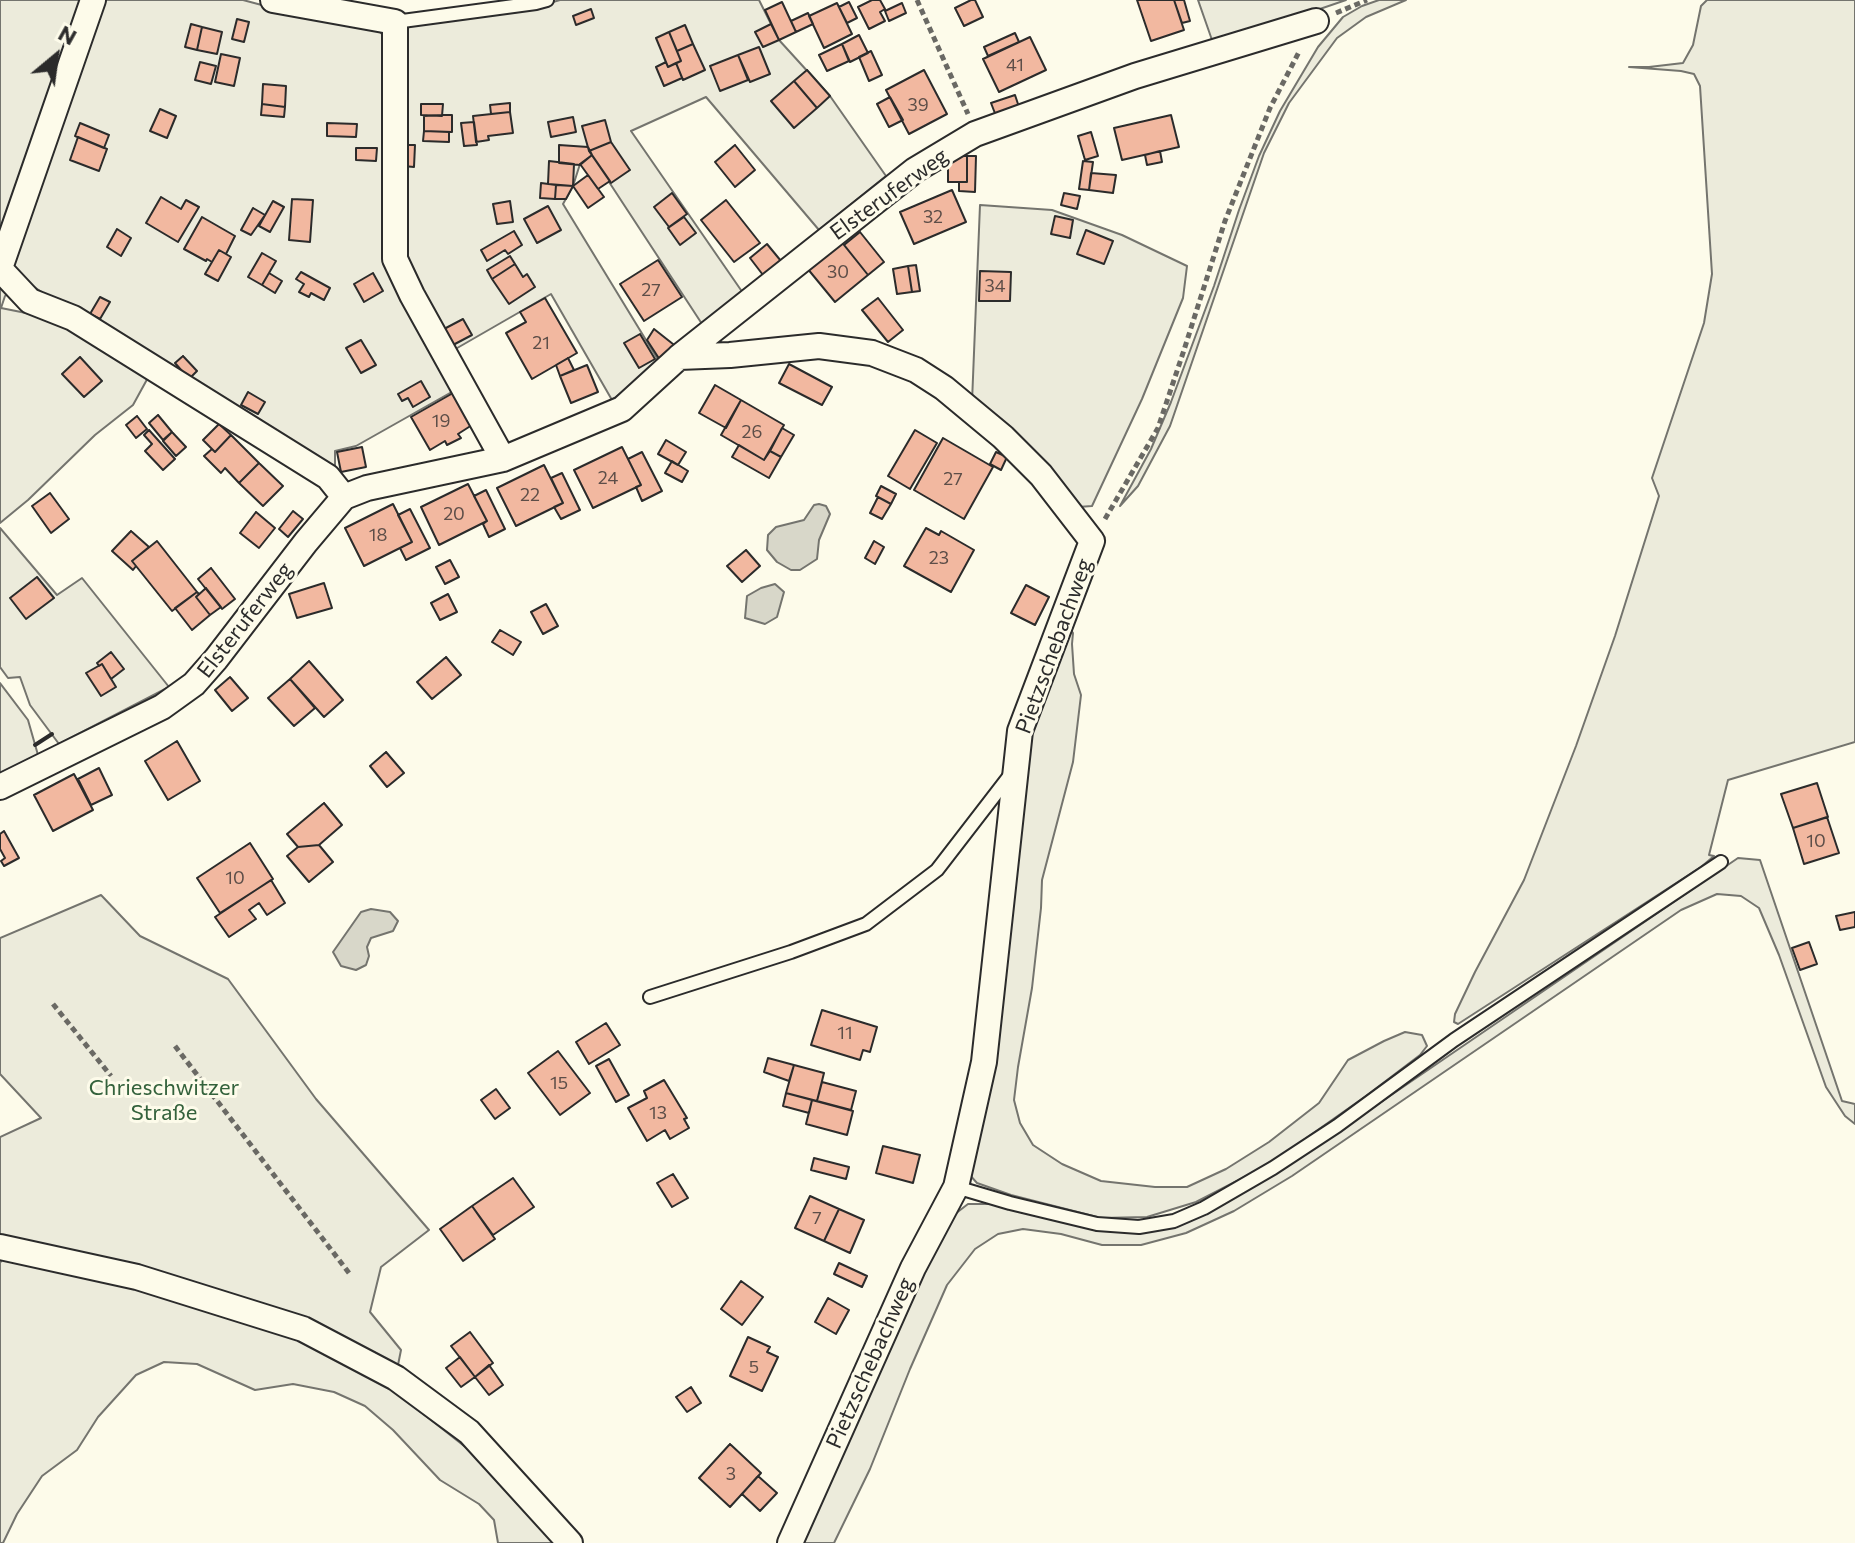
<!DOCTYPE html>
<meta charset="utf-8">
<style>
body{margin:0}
#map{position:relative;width:1855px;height:1543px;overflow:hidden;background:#fdfbea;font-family:Commissioner,sans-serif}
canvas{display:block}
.north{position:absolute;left:16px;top:16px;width:80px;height:80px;-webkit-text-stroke:6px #fdfbea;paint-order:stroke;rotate:29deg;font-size:22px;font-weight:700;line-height:32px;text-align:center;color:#2b2b2b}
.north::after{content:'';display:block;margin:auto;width:28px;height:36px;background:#2b2b2b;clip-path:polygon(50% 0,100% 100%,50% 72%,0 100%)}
</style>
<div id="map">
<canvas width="1855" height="1543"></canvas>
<div class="north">N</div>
</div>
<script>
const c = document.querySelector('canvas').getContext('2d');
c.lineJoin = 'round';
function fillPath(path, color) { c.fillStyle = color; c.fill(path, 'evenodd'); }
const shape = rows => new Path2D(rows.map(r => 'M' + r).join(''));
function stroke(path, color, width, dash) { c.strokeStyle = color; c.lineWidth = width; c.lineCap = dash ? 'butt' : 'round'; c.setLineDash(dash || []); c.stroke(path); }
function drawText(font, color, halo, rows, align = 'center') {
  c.font = font + ' Commissioner,sans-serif'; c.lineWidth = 6; c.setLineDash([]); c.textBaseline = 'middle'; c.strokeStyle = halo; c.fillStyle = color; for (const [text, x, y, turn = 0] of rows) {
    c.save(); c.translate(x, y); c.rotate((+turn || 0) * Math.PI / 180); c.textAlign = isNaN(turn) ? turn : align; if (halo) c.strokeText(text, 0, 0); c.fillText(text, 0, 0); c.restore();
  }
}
const green = shape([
 [0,0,86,0,0,241,0,0],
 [101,0,243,0,284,11,377,29,384,36,383,208,457,389,356,446,335,451,335,476,77,316,18,276,10,258,101,0],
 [560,0,759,0,779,40,830,96,886,176,819,230,706,97,631,131,743,293,704,327,592,156,580,164,573,186,563,204,660,363,612,400,551,294,452,351,407,268,402,33,411,23,518,12,560,0],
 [1198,0,1346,0,1314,11,1270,30,1212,40,1198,0],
 [1379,0,1406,0,1366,17,1337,38,1289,103,1264,153,1170,426,1138,486,1120,506,1151,449,1171,402,1214,286,1239,210,1259,156,1280,111,1318,47,1343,17,1362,6,1379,0],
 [1707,0,1855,0,1855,742,1728,780,1709,855,1714,856,1701,867,1458,1024,1454,1022,1455,1014,1475,972,1524,880,1576,746,1615,636,1659,496,1652,478,1704,323,1712,274,1700,86,1694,74,1681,71,1629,67,1649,67,1683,63,1693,45,1701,6,1707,0],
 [980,205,1052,210,1122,235,1187,266,1183,298,1142,399,1092,506,1078,507,972,402,980,205],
 [0,274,12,292,5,296,1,308,66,321,150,374,133,405,95,435,28,500,0,523,0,274],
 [0,528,57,595,82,578,169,687,59,744,30,705,20,677,8,678,0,667,0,528],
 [1071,630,1073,633,1072,644,1074,674,1081,695,1073,762,1042,880,1041,908,1032,988,1018,1067,1014,1100,1020,1123,1033,1145,1062,1164,1101,1181,1155,1187,1187,1187,1226,1169,1269,1142,1319,1103,1348,1060,1384,1041,1405,1032,1422,1035,1427,1046,1420,1055,1366,1096,1268,1165,1196,1202,1147,1217,1101,1218,1011,1195,977,1183,968,1173,1023,819,1021,783,1037,714,1071,630],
 [0,683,28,720,38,755,0,775,0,683],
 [1738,858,1760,860,1842,1101,1855,1104,1855,1124,1845,1116,1826,1087,1779,955,1759,908,1741,896,1717,894,1681,910,1292,1176,1234,1211,1186,1233,1141,1245,1102,1245,1061,1234,1023,1229,998,1234,975,1249,947,1285,910,1369,870,1469,834,1543,799,1543,932,1255,955,1214,968,1204,992,1204,1145,1230,1283,1169,1738,858],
 [101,895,140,936,228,979,316,1099,429,1230,381,1267,370,1312,401,1350,393,1390,487,1464,561,1543,498,1543,494,1520,479,1504,440,1480,393,1430,365,1406,334,1392,293,1384,255,1390,197,1364,164,1362,136,1375,98,1417,77,1450,42,1476,17,1514,3,1543,0,1543,0,1263,3,1258,0,1253,0,1137,41,1118,0,1074,0,938,101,895]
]);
const water = shape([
 [819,504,826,506,830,514,819,540,817,559,800,570,791,570,777,562,767,550,768,535,776,527,804,520,814,505,819,504],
 [775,584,784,592,777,617,765,624,745,618,747,596,761,588,775,584],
 [371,909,390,912,398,921,393,931,371,938,367,947,369,956,366,965,356,970,341,966,333,952,361,912,371,909]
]);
const building = shape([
 [872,0,880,0,885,9,880,12,885,21,869,29,858,7,872,0],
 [971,0,975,0,983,17,964,26,955,8,971,0],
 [1137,0,1174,0,1184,30,1151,41,1137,0],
 [1174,0,1184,0,1190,21,1182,23,1174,0],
 [782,2,796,32,779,40,765,10,782,2],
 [849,2,857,18,847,23,839,7,849,2],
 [837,3,852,34,824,48,809,16,837,3],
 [902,3,906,13,889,21,885,11,902,3],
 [591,9,594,18,576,25,573,16,591,9],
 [808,13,813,24,796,32,791,21,808,13],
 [237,19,249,22,244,42,232,39,237,19],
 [191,24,202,27,197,50,185,47,191,24],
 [771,24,779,40,763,47,755,32,771,24],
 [685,25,693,44,677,51,669,32,685,25],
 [202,27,222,32,217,54,197,50,202,27],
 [669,32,681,61,668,67,656,38,669,32],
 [1015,33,1019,42,988,56,984,47,1015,33],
 [859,35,868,53,850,62,842,44,859,35],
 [1030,37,1046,70,999,92,983,59,1030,37],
 [693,44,705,70,683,80,676,63,681,61,677,51,693,44],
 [842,44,849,61,827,71,819,55,842,44],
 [759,47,770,74,750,82,738,55,759,47],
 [871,51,882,75,869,81,859,57,871,51],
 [221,54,240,58,234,86,215,82,221,54],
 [738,55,748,80,720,91,710,66,738,55],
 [200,62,216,66,211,84,195,80,200,62],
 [666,62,668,67,676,63,682,78,664,86,656,67,666,62],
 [807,70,830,96,817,108,794,81,807,70],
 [924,70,947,114,909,134,886,90,924,70],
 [794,81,817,108,794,128,771,101,794,81],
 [263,84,286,86,285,107,262,104,263,84],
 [1015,95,1019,107,996,116,991,103,1015,95],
 [890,97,903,120,889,127,877,104,890,97],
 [510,103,510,112,491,114,490,105,510,103],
 [262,104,285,107,284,117,261,115,262,104],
 [421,104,443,104,442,116,421,115,421,104],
 [160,109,176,116,167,138,150,131,160,109],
 [510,112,513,133,488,136,489,140,476,142,473,116,510,112],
 [442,115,452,115,452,132,424,131,424,116,442,115],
 [1171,115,1179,147,1122,160,1114,128,1171,115],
 [573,117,576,132,551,137,548,122,573,117],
 [605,120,611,142,589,151,582,126,605,120],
 [474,122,477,145,464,146,461,123,474,122],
 [80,123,109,135,104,148,75,136,80,123],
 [327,123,357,124,356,137,327,136,327,123],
 [424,131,449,132,449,142,423,141,424,131],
 [1091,132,1098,156,1085,160,1078,136,1091,132],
 [78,137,107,149,99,171,70,160,78,137],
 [611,142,630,170,611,183,589,151,611,142],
 [404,145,415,145,414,167,403,166,404,145],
 [559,145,588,147,592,155,580,165,559,163,559,145],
 [735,145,755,170,735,187,715,162,735,145],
 [356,148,377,148,376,161,356,160,356,148],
 [1160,151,1162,162,1147,165,1145,155,1160,151],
 [592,155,610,181,598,189,580,164,592,155],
 [948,156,967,156,967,182,948,182,948,156],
 [967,156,976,156,975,192,959,191,959,182,967,182,967,156],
 [549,161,574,164,573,186,548,184,549,161],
 [1083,161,1093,162,1089,190,1079,189,1083,161],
 [1091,173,1116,175,1113,193,1089,190,1091,173],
 [588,175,604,197,588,208,573,186,588,175],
 [541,183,556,185,555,199,540,198,541,183],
 [556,185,573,186,566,199,555,199,556,185],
 [952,190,966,222,914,244,900,212,952,190],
 [672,193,687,214,669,227,654,207,672,193],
 [1064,193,1080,196,1077,209,1061,205,1064,193],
 [161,197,181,209,186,200,199,207,178,242,146,223,161,197],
 [292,199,313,200,310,242,289,240,292,199],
 [726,200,760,243,734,262,701,220,726,200],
 [273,201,284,207,270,232,259,226,273,201],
 [510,201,513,222,497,224,493,204,510,201],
 [548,206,561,230,537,243,524,219,548,206],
 [253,208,265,215,251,235,241,230,253,208],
 [1055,216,1073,220,1070,238,1051,234,1055,216],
 [202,217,235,236,226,254,219,250,212,262,207,259,206,261,184,249,202,217],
 [684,217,696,233,680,245,668,228,684,217],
 [117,229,131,238,121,256,107,247,117,229],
 [1086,230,1113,241,1104,264,1077,254,1086,230],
 [514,231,522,245,508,254,505,250,487,261,481,250,514,231],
 [860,232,884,262,868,275,844,245,860,232],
 [841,241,868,275,835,302,807,268,841,241],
 [767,244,781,261,763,275,750,258,767,244],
 [219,250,231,257,218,281,205,274,219,250],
 [262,253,276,261,262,285,248,277,262,253],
 [510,256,515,264,492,279,487,270,510,256],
 [658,260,682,297,644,321,620,284,658,260],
 [515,264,523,277,527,274,535,287,509,304,492,279,515,264],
 [916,265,920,291,912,292,908,266,916,265],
 [908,266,912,292,897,294,893,269,908,266],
 [980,271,1011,272,1010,301,979,301,980,271],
 [301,272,330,288,324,300,311,293,309,297,299,292,304,284,296,279,301,272],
 [269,273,282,281,275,293,262,285,269,273],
 [373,273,383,291,364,302,354,284,373,273],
 [100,297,110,302,100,319,90,314,100,297],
 [545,298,577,353,532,379,506,333,526,322,520,312,545,298],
 [878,298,903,330,888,342,862,310,878,298],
 [463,319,472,335,453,345,444,329,463,319],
 [654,329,678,348,660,360,647,340,654,329],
 [640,334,655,359,639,368,624,343,640,334],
 [361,340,376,365,361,373,346,348,361,340],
 [183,356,197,371,189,379,175,363,183,356],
 [80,357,102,381,84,397,62,374,80,357],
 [568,358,574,370,560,376,556,365,568,358],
 [789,364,832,387,822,405,779,383,789,364],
 [587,365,598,392,571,403,560,376,587,365],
 [421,381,430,397,413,407,408,398,402,401,398,394,421,381],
 [715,385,741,400,726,428,699,413,715,385],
 [248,392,265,402,258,414,241,405,248,392],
 [453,393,472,425,458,434,461,438,447,445,445,441,430,450,411,417,453,393],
 [741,400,784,425,764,460,721,435,741,400],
 [158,415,172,432,163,440,149,423,158,415],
 [137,416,147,429,136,438,126,425,137,416],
 [219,424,231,435,215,452,203,440,219,424],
 [782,428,794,435,781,457,770,451,782,428],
 [149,430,175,459,163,470,145,451,152,444,144,435,149,430],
 [915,430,937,443,910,489,888,476,915,430],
 [172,432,186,447,176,456,163,441,172,432],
 [231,435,259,463,239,483,225,468,221,473,204,456,212,449,215,452,231,435],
 [943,438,993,467,964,519,914,490,943,438],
 [666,440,686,452,678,465,658,454,666,440],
 [739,445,764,460,770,451,781,457,769,478,732,457,739,445],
 [362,447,366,467,341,472,337,452,362,447],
 [622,447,641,485,593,508,574,470,622,447],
 [642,452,662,491,642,501,636,487,641,485,628,459,642,452],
 [996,452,1007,457,1001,470,990,464,996,452],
 [672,461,688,471,682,482,665,473,672,461],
 [259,463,283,486,263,506,239,483,259,463],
 [544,465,563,503,516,526,497,488,544,465],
 [562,473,580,510,561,519,554,507,563,503,551,478,562,473],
 [468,484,487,521,439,545,421,507,468,484],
 [881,486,896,494,891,504,876,496,881,486],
 [486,490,505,529,489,537,483,524,487,521,474,496,486,490],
 [50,493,69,519,51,533,32,506,50,493],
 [878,497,891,504,882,519,870,513,878,497],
 [393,504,412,542,364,566,345,528,393,504],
 [410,509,430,548,406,560,400,548,412,542,398,515,410,509],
 [293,511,303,519,288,537,279,529,293,511],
 [256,512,275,528,259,548,240,533,256,512],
 [926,528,939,535,941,531,974,550,951,592,904,566,926,528],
 [131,531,149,547,132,561,136,566,133,570,112,551,131,531],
 [157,541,197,592,172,611,132,561,157,541],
 [874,541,884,547,875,564,865,558,874,541],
 [746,550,760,566,742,582,727,566,746,550],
 [450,560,459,577,445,584,436,567,450,560],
 [211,568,235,599,222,609,198,579,211,568],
 [37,577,54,598,26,619,10,598,37,577],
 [324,583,332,608,297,618,289,594,324,583],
 [1026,585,1049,597,1035,625,1011,613,1026,585],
 [206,588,221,607,210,615,196,597,206,588],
 [197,592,199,594,196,597,210,615,192,630,175,608,197,592],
 [448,594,457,612,440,620,431,603,448,594],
 [546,604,558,626,543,634,531,612,546,604],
 [500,630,521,642,513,655,492,642,500,630],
 [111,652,124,669,111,679,102,664,99,666,97,663,111,652],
 [446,657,461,675,432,699,417,682,446,657],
 [309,661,343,700,324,717,290,679,309,661],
 [102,664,116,687,101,696,86,673,102,664],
 [230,677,248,698,232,711,215,690,230,677],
 [290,679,315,708,294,726,268,698,290,679],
 [177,741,200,781,168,800,145,761,177,741],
 [386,752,404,773,387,787,370,766,386,752],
 [99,768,112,795,91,805,78,779,99,768],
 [74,774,93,810,53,831,34,795,74,774],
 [1817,783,1828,817,1793,828,1781,794,1817,783],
 [324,803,342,825,319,845,298,847,287,834,324,803],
 [1827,817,1839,853,1804,864,1793,828,1827,817],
 [4,831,19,858,4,866,1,861,5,858,0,849,0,834,4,831],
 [250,843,273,879,220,913,197,878,250,843],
 [319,845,333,862,309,882,287,856,298,847,319,845],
 [271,880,285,903,267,915,259,903,249,910,256,919,229,937,215,917,271,880],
 [1855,912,1855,927,1840,930,1836,916,1855,912],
 [1809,942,1817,964,1800,970,1792,948,1809,942],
 [822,1010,877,1027,870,1052,863,1050,860,1060,811,1045,822,1010],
 [606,1023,620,1045,589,1064,576,1042,606,1023],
 [558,1051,590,1093,560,1115,528,1073,558,1051],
 [768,1058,794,1065,789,1081,764,1072,768,1058],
 [609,1059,629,1095,616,1102,596,1066,609,1059],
 [794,1065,824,1073,817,1101,786,1093,794,1065],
 [664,1080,687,1118,684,1119,689,1128,670,1139,665,1130,647,1141,628,1108,647,1098,644,1091,664,1080],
 [822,1082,856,1091,851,1110,817,1101,822,1082],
 [496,1089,510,1108,495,1119,481,1100,496,1089],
 [786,1093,812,1100,809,1113,783,1106,786,1093],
 [812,1100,853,1111,847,1135,806,1124,812,1100],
 [883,1146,920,1155,913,1183,876,1173,883,1146],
 [814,1158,849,1167,846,1179,811,1170,814,1158],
 [673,1174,688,1198,672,1207,657,1183,673,1174],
 [513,1178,534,1207,493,1235,472,1206,513,1178],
 [810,1196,839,1209,824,1241,795,1228,810,1196],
 [472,1206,495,1239,463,1261,440,1229,472,1206],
 [839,1209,864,1220,850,1253,824,1241,839,1209],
 [839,1263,867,1276,862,1287,834,1274,839,1263],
 [741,1281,763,1297,742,1325,721,1309,741,1281],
 [828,1298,849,1310,836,1334,815,1322,828,1298],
 [470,1332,493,1363,475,1377,451,1346,470,1332],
 [748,1337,770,1347,767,1352,778,1357,762,1391,730,1376,748,1337],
 [460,1357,475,1377,461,1387,446,1368,460,1357],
 [489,1365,503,1385,489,1395,475,1377,489,1365],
 [691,1387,701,1403,687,1412,676,1397,691,1387],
 [730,1444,761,1473,730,1507,699,1478,730,1444],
 [758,1476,777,1493,760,1511,742,1494,758,1476]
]);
const path = shape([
 [917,0,968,114],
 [1336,13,1367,0],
 [1105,519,1158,428,1184,350,1225,221,1270,108,1300,50],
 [53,1004,111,1076],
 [175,1046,349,1273]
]);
const lane = shape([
 [395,22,536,3,547,0],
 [650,997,791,952,866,924,937,870,1011,774],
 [956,1187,1010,1203,1097,1224,1139,1227,1174,1221,1204,1208,1273,1168,1337,1126,1454,1040,1721,862]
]);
const street = shape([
 [273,0,395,22,395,259,412,295,503,459],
 [0,268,93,0],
 [0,269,30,301,73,318,328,477,344,497],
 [679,357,730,355,819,346,872,353,916,370,944,388,1003,437,1041,475,1092,541,1020,731,984,1062,956,1187,913,1268,790,1543],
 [0,787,162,707,194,684,216,659,306,542,344,497,367,488,503,459,622,409,679,357,915,170,975,134,1135,76,1316,21],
 [0,1247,137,1277,303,1329,396,1378,469,1432,570,1543]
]);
const wall = shape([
 [35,745,52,734]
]);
const numberNames = [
 ["41",1015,65],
 ["39",918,105],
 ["32",933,217],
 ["30",838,272],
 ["34",995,286],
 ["27",651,290],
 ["21",541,343],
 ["19",441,421],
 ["26",752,432],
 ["24",608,478],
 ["27",953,479],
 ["22",530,495],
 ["20",454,514],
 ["18",378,535],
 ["23",939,558],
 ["10",1816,841],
 ["10",235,878],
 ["11",845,1033],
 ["15",559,1083],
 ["13",658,1113],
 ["7",817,1218],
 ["5",754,1367],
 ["3",731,1474]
];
const streetNames = [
 ["Elsteruferweg",889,194,-36],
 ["Elsteruferweg",245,620,-52],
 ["Pietzschebachweg",1054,646,-70],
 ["Pietzschebachweg",870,1363,-66]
];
const parkNames = [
 ["Chrieschwitzer",164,1088],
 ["Straße",164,1113]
];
fillPath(green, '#ecebdb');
stroke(green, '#74746e', 2);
fillPath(water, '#d8d7c9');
stroke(water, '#74746e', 2);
fillPath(building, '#f2b8a0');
stroke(building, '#2b2b2b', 2);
stroke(lane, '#2b2b2b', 16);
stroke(street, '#2b2b2b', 28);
stroke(path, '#6a6964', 5, [6, 4]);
stroke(lane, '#fdfbea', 12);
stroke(street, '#fdfbea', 24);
stroke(wall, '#2b2b2b', 4);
drawText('18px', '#5d4e48', null, numberNames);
drawText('22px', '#2b2b2b', '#fdfbea', streetNames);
drawText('22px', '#34623c', '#fdfbea', parkNames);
</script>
